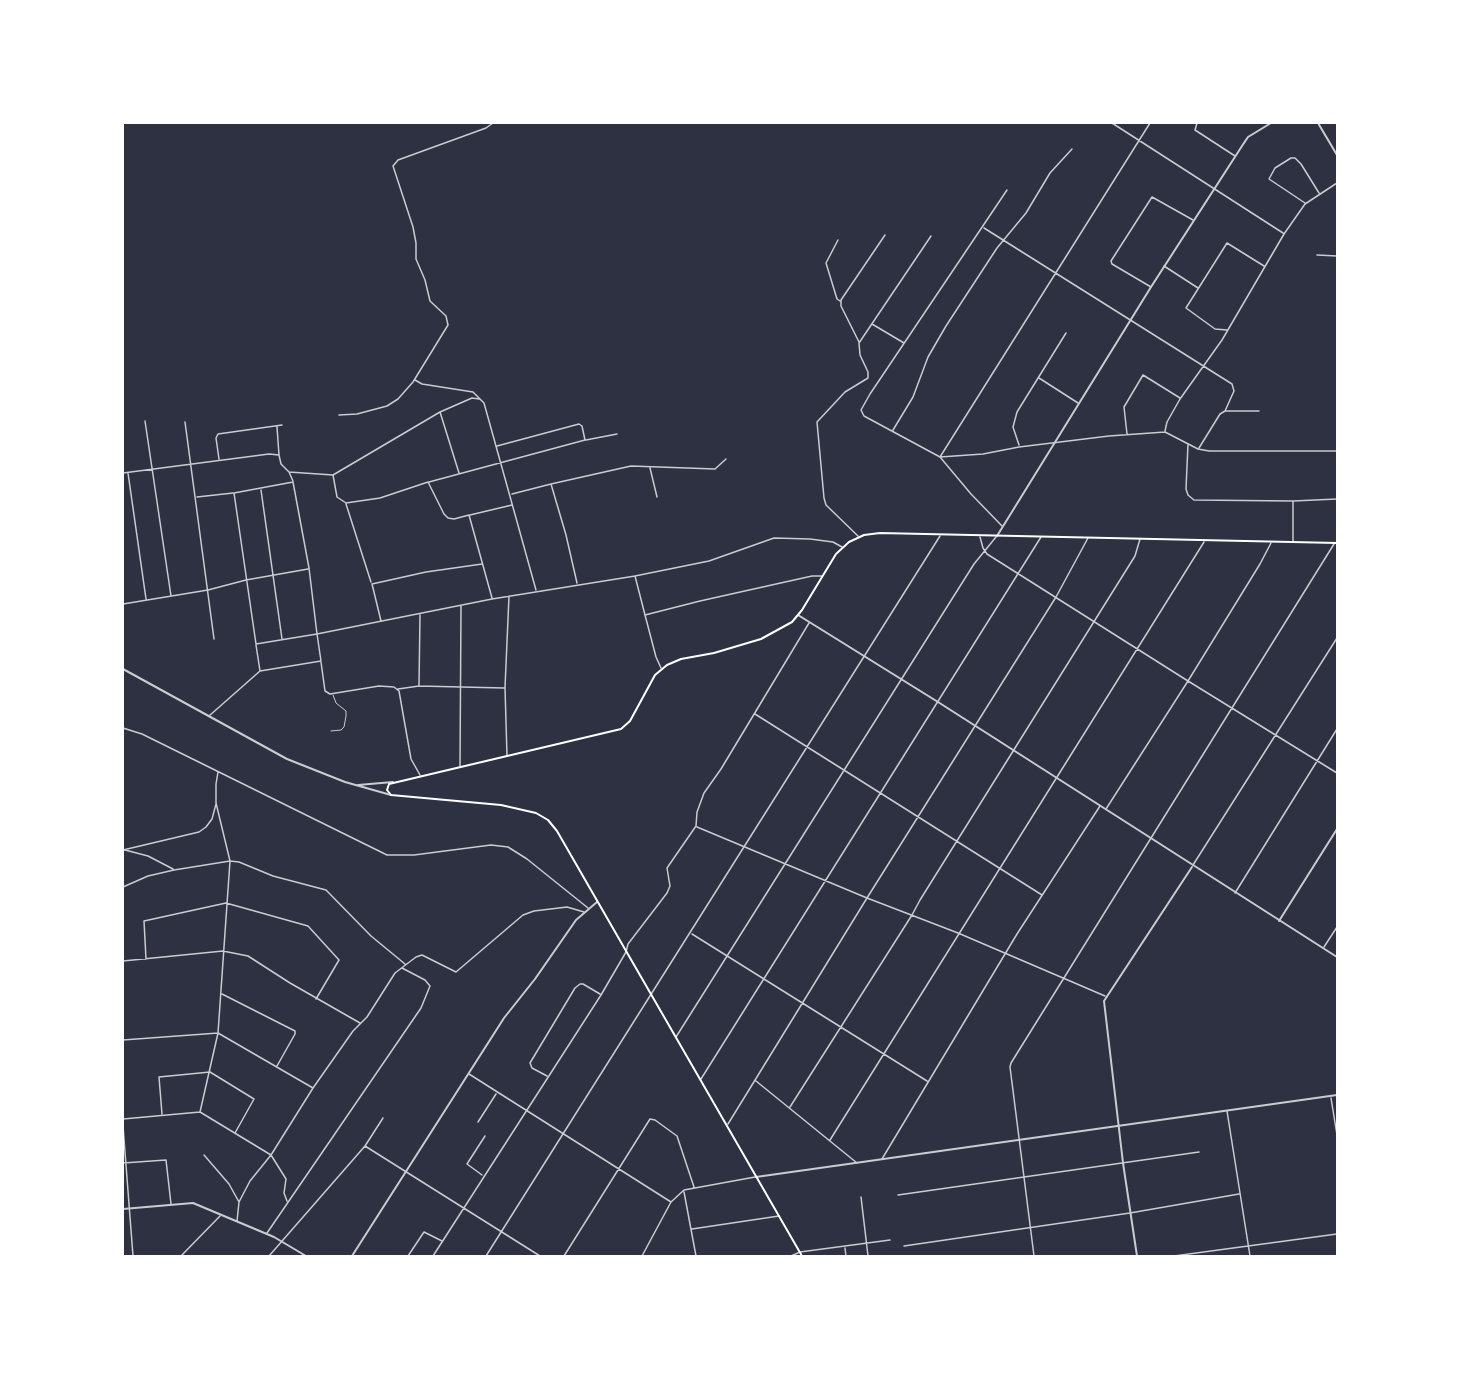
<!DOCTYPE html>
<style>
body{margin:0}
#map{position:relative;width:1460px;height:1379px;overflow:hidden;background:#2d3142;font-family:"DejaVu Sans",sans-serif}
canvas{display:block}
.frame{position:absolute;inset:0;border:124px solid #fff;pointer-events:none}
</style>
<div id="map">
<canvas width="1460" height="1379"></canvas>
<div class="frame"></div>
</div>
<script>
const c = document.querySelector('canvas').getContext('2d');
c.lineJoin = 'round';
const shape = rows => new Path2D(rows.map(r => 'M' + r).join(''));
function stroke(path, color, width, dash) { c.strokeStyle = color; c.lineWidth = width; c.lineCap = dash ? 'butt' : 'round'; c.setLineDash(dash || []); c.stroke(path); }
const service = shape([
 [331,731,341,730,344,727,346,716,346,711,336,703,333,695]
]);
const minor = shape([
 [123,123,140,123],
 [1112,123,1283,233],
 [1197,123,1195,130,1235,156],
 [1007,190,870,394,861,410,864,416,940,457,983,454,1019,447,1109,436,1165,432,1198,449,1209,451,1337,451],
 [1305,203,1269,179,1275,168,1291,158,1295,158,1301,164,1319,193],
 [984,228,1232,384,1234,391,1225,411],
 [838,240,826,263,837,299,840,301],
 [1317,255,1337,256],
 [1164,266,1198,288],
 [1151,287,1112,264,1111,261,1152,197,1193,220],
 [872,324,904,343],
 [1227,330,1215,329,1186,308,1227,243,1264,266],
 [859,342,841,306,841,300,885,235],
 [1039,378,1078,403],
 [415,380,422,384,473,392,484,403,536,590],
 [440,412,459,473],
 [339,415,357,414,387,406,398,399,413,382,448,325,446,316,430,301,425,280,416,259,416,243,413,227,393,166,398,160,486,128,493,123],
 [145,421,171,596],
 [185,422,214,639],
 [277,427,279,455],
 [893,430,913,397,928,357,946,326,997,248,1026,213,1050,173,1072,149],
 [1165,431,1167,422,1180,399,1222,340,1284,234,1305,204,1337,183],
 [1127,434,1124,407,1143,375,1180,398],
 [586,440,617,434],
 [1188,444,1186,489,1188,495,1194,500,1293,501,1337,499],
 [1019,445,1013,427,1017,412,1066,333],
 [1199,448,1220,414,1225,411,1259,411],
 [219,459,216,438,218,434,282,425],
 [650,468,657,497],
 [289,472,333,475,440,412,472,398,479,399],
 [123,473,269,454,279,455,281,464,289,472,293,481],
 [128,473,146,599],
 [333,475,337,497,346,503,380,498,428,482,444,514,448,518,454,519,469,515,492,598],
 [293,482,309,568,317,634,256,644,234,493,293,482],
 [429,482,585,440,582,426,579,424,497,446],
 [551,484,631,466,715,469,726,459],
 [261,490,282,639],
 [512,494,551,484,566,535,577,583],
 [197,497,233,493],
 [1293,502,1293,542],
 [346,504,371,582],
 [470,515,512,505],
 [1002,526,971,494,940,457,1150,123],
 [858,536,826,505,824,498,817,422,845,392,868,378,868,372,860,355,859,343,931,236],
 [980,537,983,548,987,554,1188,681,1337,773],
 [123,604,208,590,246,580,308,569],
 [645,615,635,576,709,561,774,538,810,539,833,542,842,547],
 [381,621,372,584,426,572,482,564],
 [321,662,325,691,330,694,379,686,394,687,399,691,411,759,420,775],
 [661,668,656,657,645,615,700,601,812,576,822,576],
 [260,671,321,661,317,634,492,599,635,576],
 [419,685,420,615],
 [398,689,419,686,504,688],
 [755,714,1042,895],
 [209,716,260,671,256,645],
 [123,728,142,734,387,855,414,855,491,845,508,847,527,859,588,908],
 [507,756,505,688,509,596],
 [460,766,461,606],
 [1106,809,1188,681,1260,564,1271,543],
 [697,827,867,898,958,933,1105,996],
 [123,850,199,832,206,827,212,819,216,804],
 [125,850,148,856,173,869],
 [1193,865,1337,638],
 [123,887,148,876,174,870,230,861,239,862,273,876,326,890,371,936,405,964],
 [1235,893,1337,729],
 [692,934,927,1081],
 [1324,947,1337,927],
 [146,959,144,921,226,903,308,926,339,960,316,999],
 [123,961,223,951,248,956,290,983,360,1023],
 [222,994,295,1031,295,1034,277,1066],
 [676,1037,974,564,996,537],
 [123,1040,218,1033,313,1088],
 [469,1074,671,1202],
 [547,1076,532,1068,530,1063,575,988,580,984,583,984,600,994],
 [701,1079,1041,537],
 [756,1081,857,1163],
 [1331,1098,1337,1135],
 [790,1107,912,915,920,900,1135,556,1140,539],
 [1227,1111,1250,1256],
 [200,1112,218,1033,230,861,216,803,216,784,218,772],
 [162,1114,159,1077,210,1072,254,1099,235,1133],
 [123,1119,200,1112,271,1155,286,1179,284,1193,287,1201],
 [478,1122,496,1094],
 [728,1124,867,898,1056,597,1088,538],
 [123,1126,133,1256],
 [830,1140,1204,542],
 [365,1146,540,1256],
 [204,1155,229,1184,239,1202],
 [882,1159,1017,934,1100,806],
 [123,1163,166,1160,171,1204],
 [482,1175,467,1164,485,1136],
 [684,1192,696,1256],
 [898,1195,1199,1152],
 [861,1197,868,1256],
 [237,1221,239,1202,250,1181,271,1155,313,1088,353,1031,367,1017,395,973,416,957,422,955,456,972,523,915,534,911,567,907,584,912],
 [692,1229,779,1216],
 [267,1233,421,1008,430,986,425,980,402,968],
 [904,1246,1130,1213,1239,1194],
 [845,1248,846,1256],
 [181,1256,220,1216],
 [269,1256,365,1146,383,1118],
 [408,1256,424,1232,442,1241],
 [433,1256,601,995,626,952,628,944,667,893,670,886,667,868,696,826,697,812,704,793,721,769,809,623],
 [486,1256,940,536],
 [564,1256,650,1119,655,1120,677,1136,694,1187],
 [642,1256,671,1202,684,1190,755,1177],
 [791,1256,800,1252,890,1240],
 [1034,1256,1010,1067,1011,1063,1334,544],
 [1174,1256,1337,1234]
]);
const tertiary = shape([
 [1318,123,1337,155],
 [997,536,1151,287,1242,146,1248,137,1271,123],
 [798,615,938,702,1337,957],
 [123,669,287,759,345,782,391,795],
 [358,785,393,782],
 [1279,921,1337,829],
 [756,1177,1337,1095],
 [123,1209,193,1203,274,1237,306,1256],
 [352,1256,504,1018,535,979,576,920,597,902],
 [1137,1256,1123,1163,1104,1001,1192,867]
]);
const secondary = shape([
 [802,1256,618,937,557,831,548,820,536,813,501,805,391,795,387,790,389,784,621,729,630,721,655,675,667,665,681,659,714,653,761,639,792,622,802,610,836,554,849,542,864,535,880,533,1337,543]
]);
stroke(service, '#caccd0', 1);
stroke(minor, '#caccd0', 1.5);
stroke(tertiary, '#caccd0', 2);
stroke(secondary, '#fff', 2);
</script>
